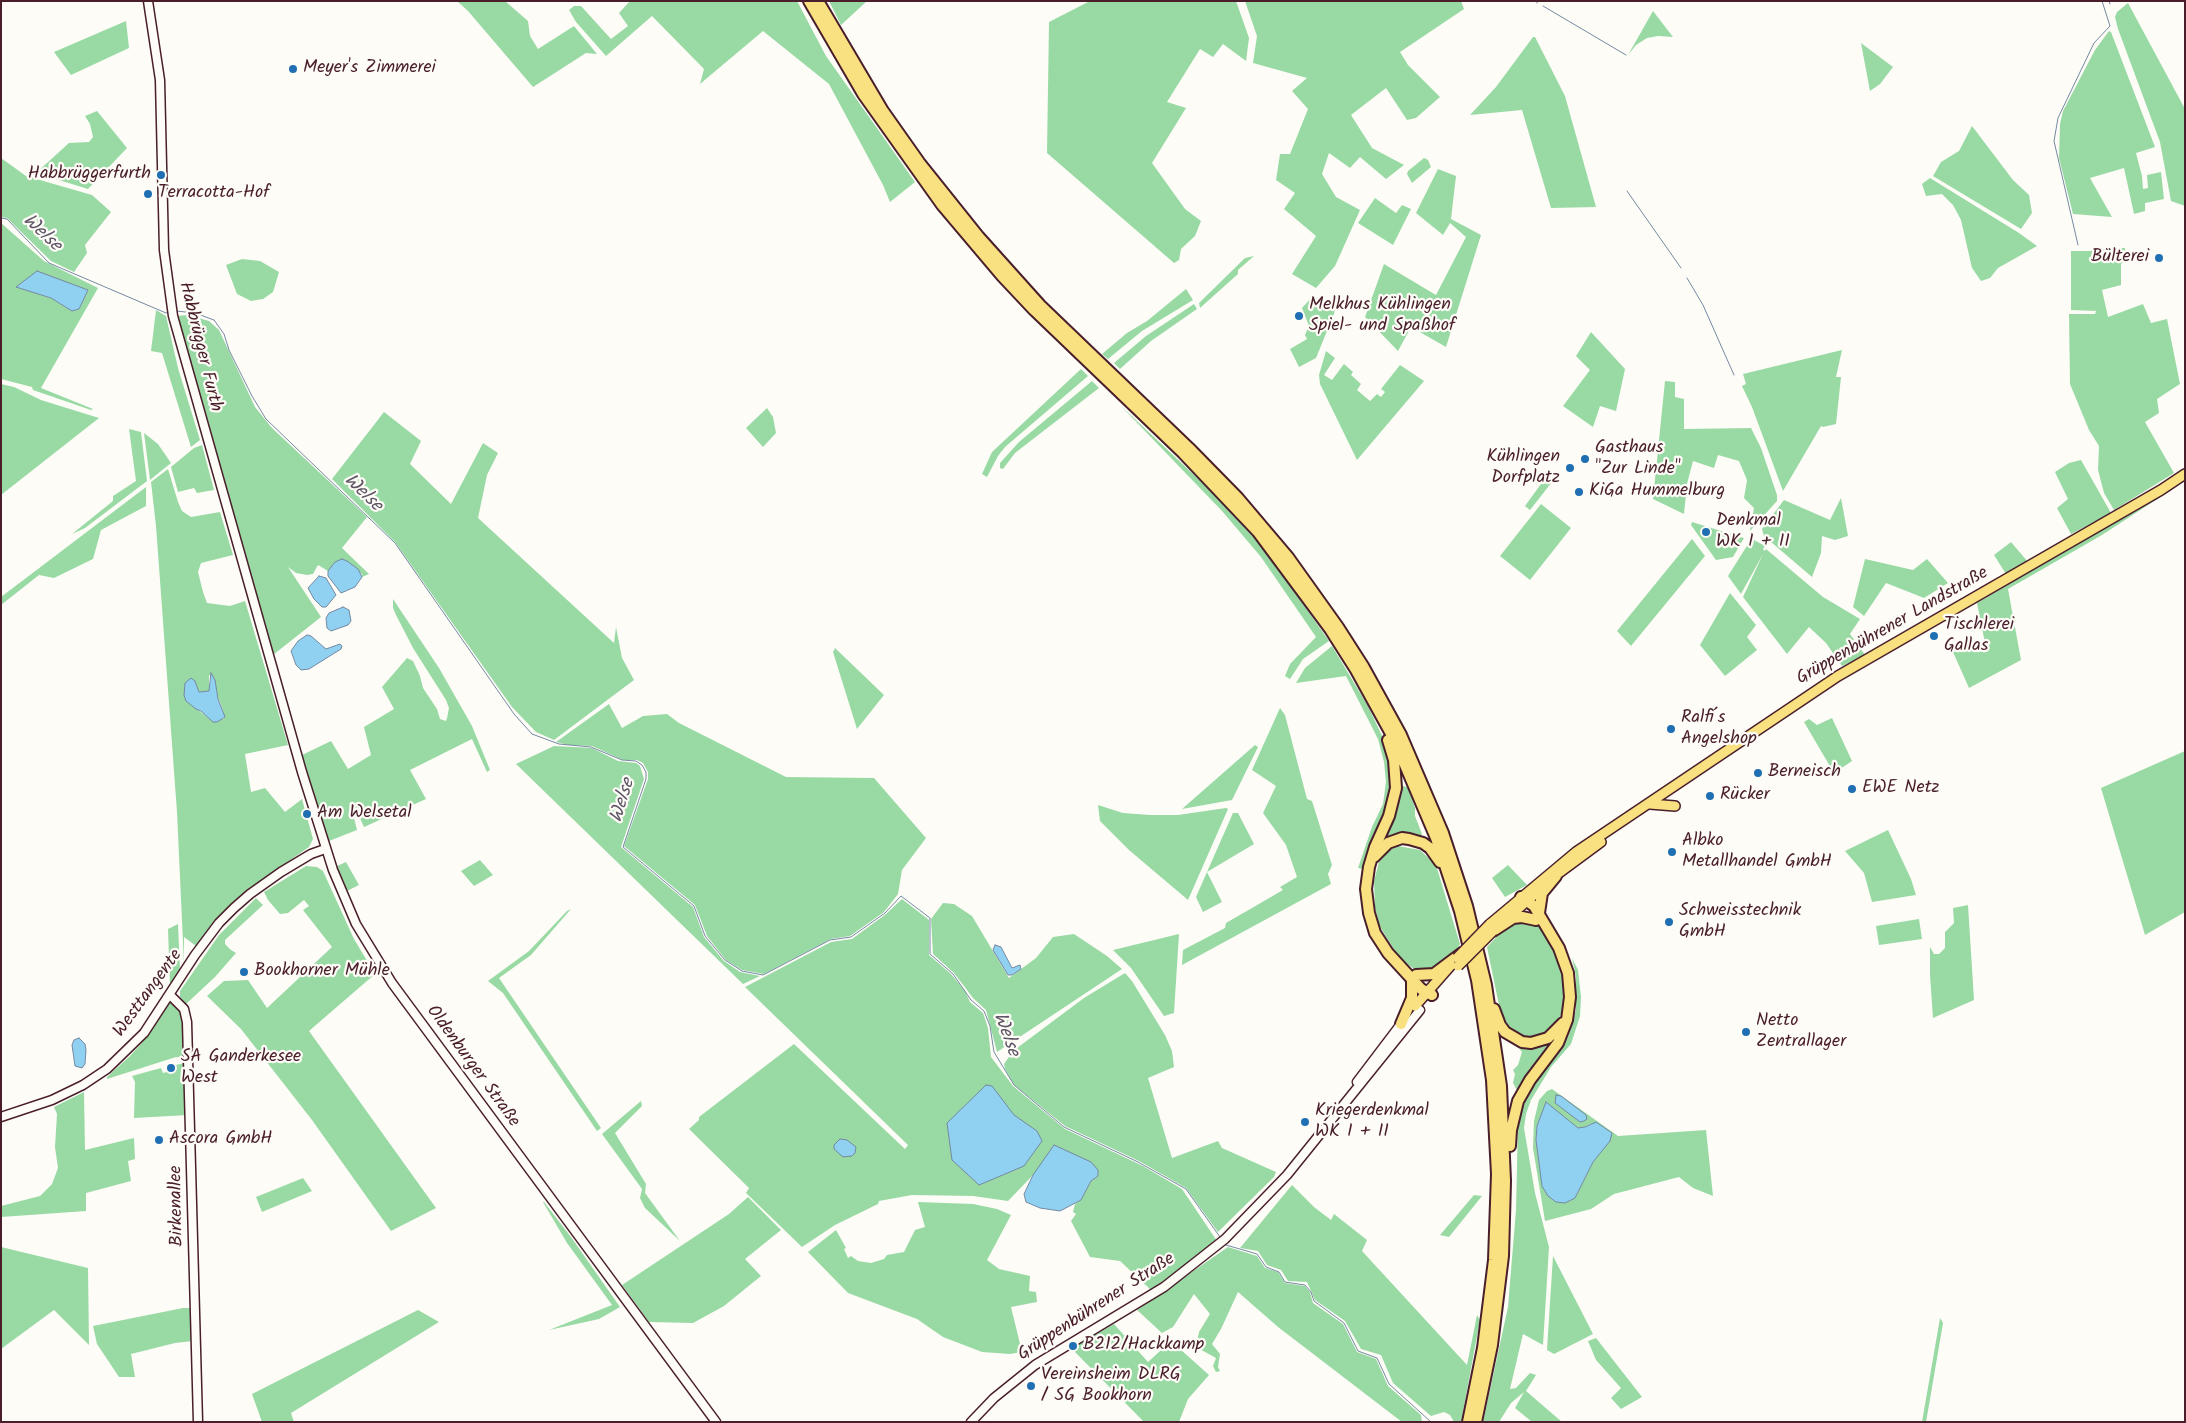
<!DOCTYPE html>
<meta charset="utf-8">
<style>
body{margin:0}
#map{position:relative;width:2186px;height:1423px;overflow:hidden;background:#fdfcf7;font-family:Kalam,sans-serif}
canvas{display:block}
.frame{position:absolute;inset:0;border:2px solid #4a1f2b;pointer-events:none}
</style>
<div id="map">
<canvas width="2186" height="1423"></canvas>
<div class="frame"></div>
</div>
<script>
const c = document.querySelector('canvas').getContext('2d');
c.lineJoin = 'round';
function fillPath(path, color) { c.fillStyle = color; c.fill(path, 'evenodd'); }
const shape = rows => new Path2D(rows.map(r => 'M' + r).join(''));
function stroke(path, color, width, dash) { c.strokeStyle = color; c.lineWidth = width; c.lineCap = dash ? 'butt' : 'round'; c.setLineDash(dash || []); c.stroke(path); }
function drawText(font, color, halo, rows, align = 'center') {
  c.font = font + ' Kalam,sans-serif'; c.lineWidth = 4.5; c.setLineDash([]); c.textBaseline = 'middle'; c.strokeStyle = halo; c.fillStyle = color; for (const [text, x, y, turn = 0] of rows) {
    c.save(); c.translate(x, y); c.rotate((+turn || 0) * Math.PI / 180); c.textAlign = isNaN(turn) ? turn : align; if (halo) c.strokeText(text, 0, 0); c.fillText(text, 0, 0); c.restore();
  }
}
const green = shape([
 [457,1,505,1,528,21,530,36,538,49,574,26,597,54,586,53,533,87,468,11],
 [630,1,797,1,826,56,915,182,890,202,883,185,829,84,763,31,700,84,704,69,652,16,606,56,576,22,569,10,574,6,581,6,611,39,628,26,619,13],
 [829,1,867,1,841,25],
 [1090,1,1236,1,1249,38,1246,61,1223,44,1213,57,1200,49,1167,102,1186,108,1152,163,1185,209,1201,221,1195,236,1181,249,1179,260,1174,263,1047,153,1049,22],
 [1245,1,1461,1,1464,9,1400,52,1408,65,1440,97,1416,118,1407,120,1386,88,1351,115,1372,148,1404,165,1386,179,1360,157,1350,168,1329,153,1322,174,1336,197,1360,210,1340,255,1335,266,1316,288,1292,274,1316,236,1284,209,1295,193,1276,180,1280,154,1290,154,1308,109,1292,91,1307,78,1253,63,1257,36],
 [2128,3,2185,109,2185,206,2171,201,2160,142,2118,29,2115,17,2117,12],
 [1653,11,1673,37,1658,36,1647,38,1636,45,1628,55],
 [126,21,129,48,71,75,54,52],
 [2109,31,2111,32,2155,147,2136,153,2142,176,2143,189,2148,188,2147,175,2161,172,2164,199,2145,203,2145,211,2134,214,2124,168,2090,178,2112,217,2073,214,2059,158,2060,124,2063,111,2095,50],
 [1533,37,1535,37,1565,96,1596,207,1551,208,1522,110,1470,115,1496,87],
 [1861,43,1893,67,1880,84,1870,91],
 [97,111,127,148,88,189,36,173,69,143,89,142,93,137,90,124,85,116],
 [1972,126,2013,180,2029,195,2032,213,2021,229,1933,176,1941,162,1959,151],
 [1,158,26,176,92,195,111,212,85,245,87,253,74,272,51,261,7,218,1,217],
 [1424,158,1428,160,1431,167,1412,183,1407,174,1408,171],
 [1438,169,1456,176,1451,219,1481,235,1446,347,1411,327,1398,351,1365,317,1384,264,1436,295,1466,237,1450,223,1443,235,1416,213],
 [1930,178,2019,233,2037,246,1998,268,1990,278,1981,281,1972,268,1961,220,1953,205,1942,194,1926,196,1922,184],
 [1375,198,1396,213,1402,205,1411,209,1393,245,1358,223],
 [1,223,44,261,98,288,41,388,93,409,91,410,33,390,32,387,1,379],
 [17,287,87,290,88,290,79,309,72,311,51,298],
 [2117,248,2125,248,2126,258,2121,264,2121,285,2102,290,2108,317,2143,304,2151,323,2167,319,2180,384,2157,399,2159,413,2145,422,2174,473,2114,510,2104,493,2098,470,2099,446,2089,430,2070,384,2069,314,2095,314,2096,311,2071,310,2071,251,2091,251],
 [1254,256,1238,270,1238,274,1200,308,1199,303,1245,258],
 [242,259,260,261,279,272,273,292,263,299,251,301,237,294,226,265],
 [1186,289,1193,300,1142,331,1108,359,1102,354,1127,333,1147,321],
 [1313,296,1335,308,1334,314,1316,358,1299,367,1290,349,1307,339,1305,335,1309,326,1302,308],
 [1194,304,1197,309,1151,341,1120,369,1114,363,1146,336],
 [156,310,166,316,178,368,200,440,191,447,162,353,151,351],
 [188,315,209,321,219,330,255,407,272,428,367,517,342,548,369,574,362,577,362,574,335,562,328,571,318,565,313,574,307,575,296,573,288,567,321,617,273,655,182,344,176,316],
 [1591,332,1625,369,1616,411,1600,406,1593,427,1563,406,1590,370,1576,356],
 [1842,350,1836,377,1841,377,1836,424,1823,427,1821,426,1783,491,1752,407,1742,386,1746,384,1743,374],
 [1326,351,1335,358,1324,375,1332,380,1344,364,1353,372,1351,375,1361,384,1357,390,1370,401,1377,394,1381,397,1385,392,1381,389,1400,365,1424,381,1357,460,1320,384,1319,375],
 [1081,369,1088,376,1005,447,998,456,987,477,982,474,992,452],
 [1092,381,1099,388,1015,453,1003,469,1000,468,1000,463,1019,442],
 [1665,381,1675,382,1675,397,1684,399,1684,429,1751,428,1761,448,1777,495,1777,501,1750,531,1754,508,1744,498,1747,480,1739,461,1718,455,1714,468,1693,461,1687,484,1684,514,1653,499],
 [1,384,14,387,41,400,99,418,1,495],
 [1120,405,1226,505,1268,554,1329,641,1303,659,1290,679,1285,676,1290,664,1316,637,1261,557,1222,511],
 [767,408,773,417,776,433,763,447,746,428],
 [384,412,421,441,410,464,451,504,483,443,498,453,487,475,478,518,614,643,616,627,622,658,634,680,554,740,536,732,512,707,395,542,332,479],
 [129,429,141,432,147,481,85,528,72,534,113,501,113,496,136,481],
 [144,433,158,444,171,463,150,480],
 [202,445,214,490,197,493,194,488,178,492,171,467,194,448],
 [2081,460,2111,513,2071,534,2057,508,2068,499,2055,472,2069,463],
 [168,469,178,502,182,511,191,517,220,512,233,555,201,563,198,572,203,592,207,603,230,606,245,601,288,745,245,754,251,792,265,788,285,812,302,799,313,839,309,847,250,888,224,911,196,946,184,937,184,964,177,812,156,526,151,482],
 [209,674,223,710,224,719,210,719,186,701,195,681,199,692,209,691],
 [1546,477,1552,482,1530,510,1525,506],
 [2185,480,2185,481,2102,535,2008,589,2021,660,1969,688,1953,652,1985,643,1977,603],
 [146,487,146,506,101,530,93,559,54,578,39,575,1,605,1,597],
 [1841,498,1848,536,1835,540,1822,536,1821,553,1812,577,1764,536,1762,529,1784,500,1830,520],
 [1541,504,1571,528,1530,580,1500,556],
 [1692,522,1721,531,1744,538,1733,557,1716,560,1691,525],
 [1692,539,1705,556,1631,646,1617,631],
 [1754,540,1765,546,1763,549,1765,551,1766,549,1823,597,1860,619,1850,634,1865,655,1842,666,1826,643,1809,627,1787,654,1743,597,1763,554,1741,594,1728,576,1750,541],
 [2011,542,2028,562,2006,574,1994,555],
 [1865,559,1913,570,1927,559,1948,583,1924,598,1886,583,1864,616,1853,607],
 [1730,593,1756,625,1747,637,1757,650,1725,676,1700,645],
 [393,599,439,668,472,726,490,770,487,772,472,739,410,770,426,799,364,827,359,816,354,818,357,830,329,841,324,832,300,756,331,741,348,769,371,755,364,727,394,709,382,687,407,658,413,661,420,676,423,688,437,709,440,719,446,721,447,718,449,708,446,700,413,648,396,615,393,608],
 [1332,646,1368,706,1383,738,1391,763,1392,783,1386,806,1368,851,1363,869,1358,868,1372,827,1383,804,1386,782,1384,762,1378,739,1346,676,1296,683,1305,668],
 [835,648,884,695,857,729,833,652],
 [609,704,622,728,643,716,667,714,679,723,786,777,874,778,926,838,902,870,898,894,884,912,850,936,831,939,764,974,742,970,726,960,707,936,695,905,624,846,648,779,648,772,643,763,637,760,623,760,592,746,569,745,556,742],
 [1280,708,1285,715,1307,799,1312,801,1332,865,1328,874,1331,884,1182,965,1183,950,1225,928,1226,923,1283,890,1280,887,1297,877,1286,845,1263,813,1276,786,1252,770],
 [1832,718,1852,761,1834,773,1804,722,1809,719,1817,725],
 [1255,745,1258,747,1232,800,1182,809],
 [554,746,592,748,618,761,636,763,640,766,644,779,621,847,693,907,704,937,724,961,740,972,760,976,743,984,516,764],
 [2185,751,2185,912,2145,935,2101,788],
 [1403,786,1408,787,1415,808,1415,816,1422,834,1418,840,1386,842,1384,839,1397,811],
 [1098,805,1123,813,1150,815,1178,815,1226,808,1228,809,1188,900,1129,850,1100,821],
 [1233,813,1238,813,1254,844,1207,872,1222,902,1203,912,1196,897],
 [1888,830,1911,879,1916,895,1872,902,1864,873,1845,851],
 [1398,846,1420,850,1436,865,1460,944,1457,950,1438,967,1427,971,1414,969,1399,958,1379,925,1375,907,1374,881,1379,862,1388,851],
 [480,860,493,875,474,886,461,871],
 [346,862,359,885,347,891,337,866],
 [1508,865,1527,885,1505,897,1492,878],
 [306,866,317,867,323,871,354,939,375,974,309,1031,436,1208,391,1231,312,1120,241,1029,207,996,224,981,248,980,267,1008,332,947,303,910,309,906,304,900,288,913,280,914,268,900,264,892],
 [256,898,263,905,225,940,225,944,231,950,236,953,215,977,186,1004,180,997,180,991,219,935],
 [902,899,929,920,929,955,951,974,965,991,970,1002,983,1013,988,1028,991,1057,1013,1086,1065,1129,1143,1166,1182,1189,1217,1241,1177,1273,1151,1290,1120,1261,1090,1257,1071,1221,1076,1214,1073,1212,1075,1204,1081,1200,1091,1181,1098,1176,1033,1175,1008,1201,973,1196,912,1195,879,1201,878,1204,835,1225,802,1247,746,1193,749,1188,689,1129,699,1120,699,1117,794,1044,905,1149,908,1145,745,987,831,942,852,939,886,914],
 [943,903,954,904,972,916,1009,978,1036,958,1053,937,1074,934,1107,956,1122,969,997,1052,986,1010,973,998,954,973,933,954,931,919],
 [1968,905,1974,1000,1933,1018,1930,975,1930,947,1934,954,1939,954,1945,948,1945,932,1954,923,1953,908],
 [571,909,531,955,499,978,601,1128,597,1131,503,993,488,981,529,951,567,911],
 [1919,919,1922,939,1879,945,1876,926],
 [1527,921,1537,925,1546,933,1559,957,1566,985,1563,1011,1554,1026,1542,1035,1524,1037,1510,1029,1500,1010,1487,947,1505,928,1515,922],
 [178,924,180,971,170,986,168,929],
 [1179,934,1174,1013,1164,1016,1131,968,1113,950],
 [1572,958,1578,970,1581,997,1580,1016,1571,1044,1551,1067,1531,1100,1526,1114,1524,1128,1535,1193,1549,1247,1543,1345,1523,1334,1510,1389,1516,1388,1530,1373,1536,1375,1526,1391,1562,1422,1532,1422,1515,1408,1524,1392,1511,1403,1499,1422,1483,1422,1508,1307,1516,1210,1518,1123,1527,1096,1568,1037,1576,1010,1576,976],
 [1125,973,1132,981,1165,1035,1172,1051,1174,1067,1148,1078,1172,1158,1218,1141,1222,1148,1276,1172,1274,1177,1218,1232,1186,1188,1139,1161,1065,1126,1014,1085,1005,1069,1004,1064,1013,1051,1084,998],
 [171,1001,184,1011,187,1057,176,1057,107,1079,107,1077,130,1056,148,1036],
 [1548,1043,1550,1046,1542,1053,1538,1063,1529,1069,1528,1079,1518,1092,1513,1083,1515,1074,1513,1070,1518,1065,1522,1052,1517,1046],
 [184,1063,188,1115,134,1118,135,1082,132,1076,161,1068,163,1073,175,1070,176,1065],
 [1552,1089,1618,1136,1706,1130,1713,1196,1693,1188,1679,1177,1614,1194,1591,1209,1545,1221,1533,1148,1534,1121,1539,1100,1547,1091],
 [1546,1103,1578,1128,1585,1127,1590,1124,1609,1141,1593,1162,1575,1198,1536,1141,1537,1126],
 [84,1092,85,1150,134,1138,135,1159,128,1161,131,1181,86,1193,86,1211,1,1217,1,1206,40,1196,52,1184,58,1168,55,1147,57,1114,54,1107],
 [641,1101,642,1106,615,1133,646,1184,645,1193,680,1241,645,1208,640,1198,642,1189,602,1134],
 [303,1178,312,1191,262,1212,256,1197],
 [1292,1185,1314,1207,1331,1220,1334,1214,1367,1240,1362,1251,1467,1365,1477,1315,1480,1320,1461,1422,1454,1422,1450,1415,1444,1412,1431,1416,1393,1383,1381,1355,1361,1349,1345,1321,1315,1300,1307,1282,1288,1281,1281,1270,1267,1265,1258,1251,1240,1248],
 [1474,1195,1482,1196,1449,1237,1440,1235],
 [748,1197,781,1230,745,1259,761,1276,724,1306,693,1323,649,1322,622,1285,729,1214],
 [543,1202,544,1202,571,1237,620,1307,599,1319,549,1330,612,1305,567,1243],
 [918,1202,973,1204,997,1209,1011,1215,987,1260,999,1269,1030,1276,1029,1291,1036,1292,1037,1302,1011,1307,1022,1352,1010,1354,982,1352,943,1337,917,1319,848,1293,808,1252,836,1230,846,1248,844,1249,848,1258,851,1256,858,1261,871,1263,884,1259,887,1255,904,1252,915,1230,925,1227],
 [1,1247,88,1268,89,1345,54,1310,1,1349],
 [1228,1247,1257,1256,1265,1268,1278,1272,1285,1283,1305,1286,1310,1292,1313,1303,1343,1324,1357,1352,1376,1359,1388,1386,1421,1415,1422,1422,1402,1422,1278,1327,1238,1292,1221,1329,1212,1344,1220,1354,1218,1367,1220,1371,1216,1372,1213,1366,1216,1358,1196,1347,1199,1332,1210,1314,1194,1294,1173,1327,1162,1333,1137,1310],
 [1553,1256,1593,1334,1554,1354,1547,1350],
 [183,1308,191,1308,193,1341,175,1343,131,1354,135,1377,119,1377,97,1344,93,1326],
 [418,1310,439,1322,291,1413,294,1422,262,1422,252,1394],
 [1940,1318,1943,1323,1929,1405,1926,1422,1922,1422],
 [1114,1324,1148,1362,1171,1341,1209,1375,1188,1399,1179,1422,1144,1422,1075,1352,1072,1348],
 [1596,1338,1642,1397,1621,1409,1611,1398,1621,1388,1596,1360,1588,1341]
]);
const water = shape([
 [37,271,88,290,79,309,72,311,51,298,16,287,37,271],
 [342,559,347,561,358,569,362,577,355,587,341,593,328,576,328,571,335,562,342,559],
 [319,576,326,578,336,595,326,607,322,607,314,599,308,588,319,576],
 [343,607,349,610,351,621,348,625,331,631,327,628,326,618,329,613,343,607],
 [307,635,311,636,326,649,340,644,342,646,341,649,309,669,301,670,296,665,291,651,298,641,307,635],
 [211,673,215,680,218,699,225,717,217,722,213,722,201,711,196,709,186,701,184,695,185,683,191,678,195,681,199,692,209,691,211,673],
 [995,945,1001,947,1012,968,1020,965,1021,969,1012,975,1008,975,993,950,995,945],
 [79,1038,85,1044,86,1050,85,1064,82,1068,75,1066,72,1045,74,1040,79,1038],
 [986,1085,992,1086,1014,1115,1037,1131,1042,1141,1024,1166,979,1185,952,1160,947,1123,986,1085],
 [1556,1095,1561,1096,1586,1115,1587,1119,1584,1121,1580,1122,1555,1103,1556,1095],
 [1546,1102,1578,1128,1585,1127,1596,1122,1612,1133,1610,1141,1593,1162,1575,1198,1565,1203,1556,1202,1548,1196,1542,1186,1536,1140,1537,1126,1546,1102],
 [840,1139,847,1140,856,1147,855,1153,852,1156,843,1157,834,1149,834,1145,840,1139],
 [1054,1145,1091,1162,1098,1170,1098,1176,1091,1181,1081,1200,1060,1211,1040,1208,1026,1202,1024,1194,1033,1175,1054,1145]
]);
const stream = shape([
 [1537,1,1537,3],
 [2109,1,2110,4],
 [1543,6,1626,55],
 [1627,191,1681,268],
 [1,218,7,219,49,263,166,313,169,312],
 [2078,245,2054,141,2058,118,2094,43,2110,26,2102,1],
 [1687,278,1703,305,1734,375],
 [176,311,195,313,214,320,224,334,229,350,252,396,266,419,395,543,514,714,532,734,559,744,591,747,622,760,636,761,642,765,646,772,646,779,623,847,694,906,705,936,725,960,742,971,763,975,830,940,851,937,885,913,901,896,930,918,930,954,953,974,971,1000,984,1011,990,1026,994,1052,1014,1085,1064,1127,1138,1162,1186,1189,1220,1237],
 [1226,1245,1257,1254,1266,1267,1279,1272,1285,1282,1305,1285,1311,1292,1314,1301,1344,1323,1358,1351,1377,1358,1389,1384,1431,1422],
 [1072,1347,1112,1324],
 [1061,1353,1066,1351],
 [1042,1366,1056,1357]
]);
const secondary = shape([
 [148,1,160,80,164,250,173,316,302,772,333,870,356,924,392,983,716,1422],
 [170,995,184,1009,187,1022,198,1422],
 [1357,1082,1404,1020],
 [1,1117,52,1100,83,1085,107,1069,144,1033,195,955,219,923,234,908,250,894,281,872,311,854,325,849],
 [971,1422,994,1398,1035,1365,1164,1287,1225,1239,1287,1175,1420,1010]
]);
const primary = shape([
 [1650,804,1675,806],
 [1559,873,1601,842],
 [1504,921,1545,885],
 [1490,924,1576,852,1838,676,2161,490,2185,474],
 [1415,1006,1452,964]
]);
const highway = shape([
 [809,1,863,94,942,205,1002,276,1034,310,1183,453,1258,532,1330,629,1356,670,1394,739,1436,838,1460,911,1477,980,1492,1080,1497,1174,1494,1260,1483,1348,1468,1422],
 [818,1,883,111,919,162,979,237,1040,305,1189,448,1238,498,1288,557,1338,627,1363,666,1401,735,1443,833,1467,906,1486,985,1501,1086,1505,1181,1503,1256,1492,1345,1476,1422],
 [1388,740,1394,760,1396,788,1389,816,1375,847,1369,867,1366,889,1369,913,1375,933,1388,953,1421,989,1432,995],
 [1374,857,1388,843,1402,838,1409,839,1423,843,1430,848,1440,862],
 [1539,913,1542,893,1556,876],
 [1493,931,1513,918,1522,917,1536,920],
 [1416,975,1434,974,1462,953],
 [1494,1009,1500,1025,1505,1032,1522,1042,1531,1043,1548,1038,1563,1023],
 [1401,1024,1412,998,1412,980],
 [1510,1146,1511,1130,1518,1101,1530,1080,1558,1043,1567,1020,1570,997,1568,973,1559,948,1534,906,1521,897]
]);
const primaryBridge = shape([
 [1457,958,1490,924],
 [1458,966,1493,931]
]);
const markers = [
 [293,69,5,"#1f6fb2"],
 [161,175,5,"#1f6fb2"],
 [148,194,5,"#1f6fb2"],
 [2159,258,5,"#1f6fb2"],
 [1299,316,5,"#1f6fb2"],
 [1585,459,5,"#1f6fb2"],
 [1570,468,5,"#1f6fb2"],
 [1579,492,5,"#1f6fb2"],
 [1706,532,5,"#1f6fb2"],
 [1934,636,5,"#1f6fb2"],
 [1671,729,5,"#1f6fb2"],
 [1758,773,5,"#1f6fb2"],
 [1852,789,5,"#1f6fb2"],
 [1710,796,5,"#1f6fb2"],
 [307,814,5,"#1f6fb2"],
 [1672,852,5,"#1f6fb2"],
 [1669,922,5,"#1f6fb2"],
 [244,972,5,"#1f6fb2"],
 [1746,1032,5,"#1f6fb2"],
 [171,1068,5,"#1f6fb2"],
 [1305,1122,5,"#1f6fb2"],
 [159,1140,5,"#1f6fb2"],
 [1073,1346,5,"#1f6fb2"],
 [1031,1386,5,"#1f6fb2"]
];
const poiNames = [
 ["Meyer's Zimmerei",303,69],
 ["Habbrüggerfurth",151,175,"right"],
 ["Terracotta-Hof",158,194],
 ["Bülterei",2149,258,"right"],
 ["Melkhus Kühlingen",1309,306],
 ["Spiel- und Spaßhof",1309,327],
 ["Gasthaus",1595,449],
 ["\"Zur Linde\"",1595,470],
 ["Kühlingen",1560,458,"right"],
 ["Dorfplatz",1560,479,"right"],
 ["KiGa Hummelburg",1589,492],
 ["Denkmal",1716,522],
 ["WK I + II",1716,543],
 ["Tischlerei",1944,626],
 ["Gallas",1944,647],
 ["Ralfi´s",1681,719],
 ["Angelshop",1681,740],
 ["Berneisch",1768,773],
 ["EWE Netz",1862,789],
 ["Rücker",1720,796],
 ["Am Welsetal",317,814],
 ["Albko",1682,842],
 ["Metallhandel GmbH",1682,863],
 ["Schweisstechnik",1679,912],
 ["GmbH",1679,933],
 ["Bookhorner Mühle",254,972],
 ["Netto",1756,1022],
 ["Zentrallager",1756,1043],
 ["SA Ganderkesee",181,1058],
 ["West",181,1079],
 ["Kriegerdenkmal",1315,1112],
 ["WK I + II",1315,1133],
 ["Ascora GmbH",169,1140],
 ["B212/Hackkamp",1083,1346],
 ["Vereinsheim DLRG",1041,1376],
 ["/ SG Bookhorn",1041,1397]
];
const streetNames = [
 ["Habbrügger Furth",199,347,76],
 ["Grüppenbührener Landstraße",1893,627,-30],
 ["Westtangente",149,994,-54],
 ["Oldenburger Straße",472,1067,54],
 ["Birkenallee",178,1206,-91],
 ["Grüppenbührener Straße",1097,1308,-33]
];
const waterNames = [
 ["Welse",41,234,43],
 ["Welse",362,494,44],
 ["Welse",624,801,-73],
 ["Welse",1005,1035,70]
];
fillPath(green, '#99daa4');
fillPath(water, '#90d0f1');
stroke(water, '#7489a2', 1);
stroke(stream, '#7489a2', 1);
stroke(secondary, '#4a1f2b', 11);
stroke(primary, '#4a1f2b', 12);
stroke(highway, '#4a1f2b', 14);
stroke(secondary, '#fdfcf7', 8);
stroke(primary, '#f9e181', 9);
stroke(highway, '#f9e181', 10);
stroke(primaryBridge, '#4a1f2b', 12, []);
stroke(primaryBridge, '#f9e181', 9);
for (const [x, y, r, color] of markers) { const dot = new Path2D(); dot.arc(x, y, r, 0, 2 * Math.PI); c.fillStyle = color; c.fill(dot); stroke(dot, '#fdfcf7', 2); }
drawText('18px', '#4a1f2b', '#fdfcf7', poiNames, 'left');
drawText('18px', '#4a1f2b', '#fdfcf7', streetNames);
drawText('italic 19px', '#5f5466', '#fdfcf7', waterNames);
</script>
